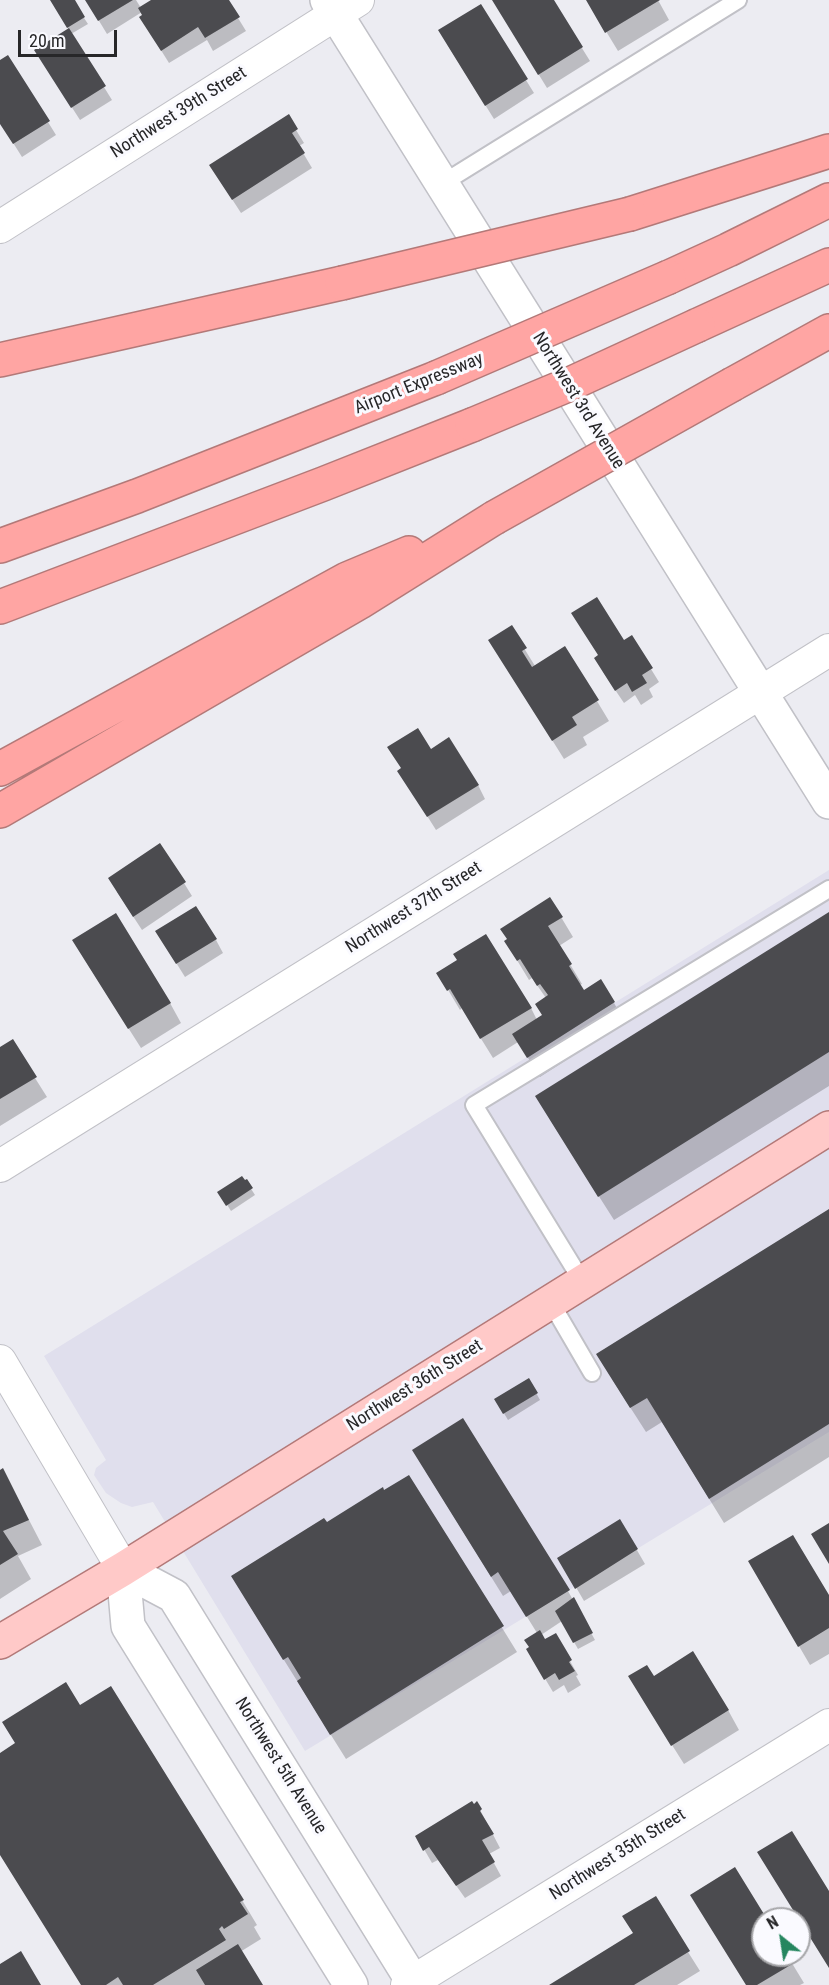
<!DOCTYPE html>
<style>
body{margin:0}
#map{position:relative;width:829px;height:1985px;overflow:hidden;background:#ececf2;font-family:"Roboto Condensed",sans-serif}
canvas{display:block}
.north{position:absolute;left:751px;top:1907px;width:60px;height:60px;box-sizing:border-box;background:#fafaff;border:2px solid #a6a6a9;border-radius:50%;rotate:330deg;font-size:16px;font-weight:700;line-height:24px;text-align:center;color:#272729}
.north::after{content:'';display:block;margin:auto;width:21px;height:27px;background:#25865f;clip-path:polygon(50% 0,100% 100%,50% 72%,0 100%)}
.scale{position:absolute;left:18px;top:30px;width:99px;height:27px;box-sizing:border-box;border:3px solid #272729;border-top:0;padding-left:8px;font-size:18px;line-height:21px;white-space:nowrap;color:#272729;-webkit-text-stroke:4px #fafaff;paint-order:stroke}
</style>
<div id="map">
<canvas width="829" height="1985"></canvas>
<div class="north">N</div>
<div class="scale">20 m</div>
</div>
<script>
const c = document.querySelector('canvas').getContext('2d');
c.lineJoin = 'round';
function fillPath(path, color) { c.fillStyle = color; c.fill(path, 'evenodd'); }
const shape = rows => new Path2D(rows.map(r => 'M' + r).join(''));
function stroke(path, color, width, dash) { c.strokeStyle = color; c.lineWidth = width; c.lineCap = dash ? 'butt' : 'round'; c.setLineDash(dash || []); c.stroke(path); }
function drawText(font, color, halo, rows, align = 'center') {
  c.font = font + ' "Roboto Condensed",sans-serif'; c.lineWidth = 6; c.setLineDash([]); c.textBaseline = 'middle'; c.strokeStyle = halo; c.fillStyle = color; for (const [text, x, y, turn = 0] of rows) {
    c.save(); c.translate(x, y); c.rotate((+turn || 0) * Math.PI / 180); c.textAlign = isNaN(turn) ? turn : align; if (halo) c.strokeText(text, 0, 0); c.fillText(text, 0, 0); c.restore();
  }
}
const built = shape([
 [829,870,829,1432,305,1751,153,1502,132,1507,121,1503,106,1493,94,1475,96,1468,106,1460,44,1356]
]);
const shadow = shape([
 [51,0,73,0,84,18,88,24,71,34,112,100,80,120,44,64,69,30],
 [136,0,141,8,154,0,227,0,246,31,213,51,207,40,169,63,149,31,142,12,107,34,87,1],
 [493,0,552,0,590,61,547,88],
 [587,0,658,0,669,20,618,51],
 [480,6,534,93,494,119,447,44],
 [0,62,48,122,56,135,22,157,0,122],
 [288,117,304,143,299,146,312,168,241,213,219,179],
 [511,627,535,666,565,648,609,721,583,737,587,745,564,759,502,660],
 [623,642,651,669,659,682,649,689,653,697,641,705,635,695,624,703,603,672,599,656],
 [431,751,478,785,485,799,436,830,407,784,402,769],
 [184,883,192,896,142,930,117,892],
 [829,914,829,1086,614,1220,551,1121],
 [561,917,573,937,559,946,582,984,579,985,584,992,614,1003,625,1022,540,1077,518,1042,493,1058,462,1008,460,1010,438,973,531,1008,537,1020,543,1016,546,998,532,978,529,980,506,942],
 [216,940,223,953,185,977,165,945],
 [85,960,170,1003,181,1023,141,1048],
 [0,1049,35,1078,47,1097,0,1126],
 [246,1181,255,1195,231,1211,219,1192],
 [829,1211,829,1457,724,1523,662,1422,646,1432,612,1379],
 [529,1380,540,1400,508,1420,496,1400],
 [463,1420,568,1591,595,1640,578,1649,562,1621,541,1635,545,1641,555,1635,578,1675,576,1676,581,1685,568,1693,564,1685,553,1692,528,1650,537,1633,511,1591,503,1596,425,1470],
 [0,1472,16,1495,42,1545,18,1556,31,1579,0,1599],
 [409,1477,517,1652,346,1759,247,1601,327,1524],
 [620,1521,645,1564,584,1601,559,1558],
 [750,1562,829,1598,829,1654,810,1665],
 [653,1678,728,1710,739,1730,684,1764,641,1696],
 [80,1707,242,1900,257,1925,254,1927,261,1939,240,1952,261,1985,82,1985,0,1854,0,1755],
 [477,1804,500,1848,489,1854,501,1876,465,1898,438,1860,432,1863,417,1837],
 [735,1869,765,1919,763,1919,763,1955,787,1955,804,1983,800,1985,747,1985],
 [634,1934,688,1952,700,1971,677,1985,552,1985]
]);
const building = shape([
 [50,0,75,0,85,17,67,28],
 [85,0,133,0,98,21],
 [151,0,229,0,240,17,205,38,198,27,161,51,139,17,142,15,138,8],
 [492,0,554,0,583,47,538,75],
 [586,0,660,0,605,33],
 [481,4,528,79,485,106,438,30],
 [69,28,106,86,71,108,34,50],
 [8,55,50,121,13,144,0,124,0,60],
 [289,114,298,129,292,133,305,153,232,200,209,165],
 [597,597,624,640,632,635,653,668,642,675,647,683,632,692,627,683,615,691,594,658,598,655,571,613],
 [512,625,527,648,522,651,532,667,565,646,599,700,572,717,577,725,552,741,488,640],
 [418,728,431,749,449,737,479,785,427,817,397,771,401,768,387,747],
 [160,843,186,882,133,917,108,878],
 [550,897,563,917,548,926,572,964,569,966,584,990,601,979,615,1002,527,1058,512,1034,542,1015,535,1004,548,995,540,984,537,986,520,959,517,961,504,941,507,939,500,929],
 [196,906,217,939,176,964,155,931],
 [829,912,829,1052,598,1197,535,1096],
 [116,913,171,1003,128,1029,72,940],
 [486,934,532,1008,480,1039,450,989,447,991,436,973,457,960,453,954],
 [13,1039,37,1077,0,1099,0,1047],
 [242,1176,245,1180,247,1179,253,1188,226,1206,217,1192],
 [829,1209,829,1424,709,1499,647,1398,630,1408,596,1354],
 [529,1378,538,1393,503,1414,494,1399],
 [463,1418,570,1590,526,1617,498,1572,491,1577,412,1450],
 [3,1468,29,1520,3,1531,18,1554,0,1565,0,1470],
 [409,1475,504,1626,330,1735,297,1681,301,1678,288,1657,283,1660,231,1576,324,1518,327,1522,383,1487,384,1490],
 [620,1519,638,1549,575,1589,557,1558],
 [829,1523,829,1564,811,1534],
 [793,1535,829,1595,829,1628,798,1647,748,1561],
 [574,1597,593,1633,573,1643,555,1611],
 [540,1630,545,1639,556,1633,572,1660,569,1662,575,1671,559,1680,555,1673,544,1680,526,1649,529,1647,524,1640],
 [693,1651,729,1710,671,1746,628,1676,647,1665,654,1676],
 [66,1682,80,1705,111,1686,244,1900,240,1902,248,1914,224,1929,222,1926,219,1929,226,1940,153,1985,123,1985,118,1977,106,1985,81,1985,0,1855,0,1753,15,1743,2,1722],
 [472,1801,474,1804,477,1801,482,1809,480,1811,494,1834,482,1840,495,1862,456,1886,429,1847,423,1851,415,1836],
 [792,1831,829,1891,829,1968,757,1852],
 [735,1867,767,1919,763,1919,763,1955,789,1955,794,1963,757,1985,746,1985,690,1895],
 [656,1896,690,1951,634,1985,549,1985,633,1933,622,1916],
 [238,1944,263,1985,205,1985,196,1970],
 [21,1951,41,1985,0,1985,0,1964]
]);
const lane = shape([
 [443,183,738,0],
 [582,1281,474,1105,829,889],
 [550,1301,592,1373]
]);
const street = shape([
 [0,227,358,0],
 [0,1166,829,650],
 [0,1361,123,1569],
 [407,1985,829,1725]
]);
const secondary = shape([
 [327,0,829,802],
 [123,1569,174,1596,415,1985],
 [123,1569,128,1626,351,1985]
]);
const primary = shape([
 [0,1642,123,1569,829,1128]
]);
const highway = shape([
 [630,214,829,151],
 [669,277,728,250,829,200],
 [698,325,829,265],
 [0,360,342,283],
 [733,384,829,331],
 [0,546,137,496,436,378],
 [0,607,323,484,472,425],
 [0,769,347,579,409,553],
 [0,811,360,602,494,518]
]);
const highwayBridge = shape([
 [342,283,630,214],
 [436,378,669,277],
 [472,425,570,384,698,325],
 [494,518,733,384]
]);
const streetNames = [
 ["Northwest 39th Street",179,113,-32],
 ["Airport Expressway",419,384,-22],
 ["Northwest 3rd Avenue",578,401,58],
 ["Northwest 37th Street",414,908,-32],
 ["Northwest 36th Street",415,1386,-32],
 ["Northwest 5th Avenue",280,1766,58],
 ["Northwest 35th Street",618,1855,-32]
];
fillPath(built, '#e0dfed');
fillPath(shadow, '#0003');
fillPath(building, '#4b4b4f');
stroke(lane, '#c1c1c7', 20);
stroke(street, '#c1c1c7', 34);
stroke(secondary, '#c1c1c7', 36);
stroke(primary, '#b37978', 36);
stroke(highway, '#b37978', 36);
stroke(lane, '#fff', 16);
stroke(street, '#fff', 32);
stroke(secondary, '#fff', 33);
stroke(primary, '#ffc9c8', 33);
stroke(highway, '#ffa5a3', 33);
stroke(highwayBridge, '#b37978', 36, []);
stroke(highwayBridge, '#ffa5a3', 33);
drawText('18px', '#272729', '#fafaff', streetNames);
</script>
